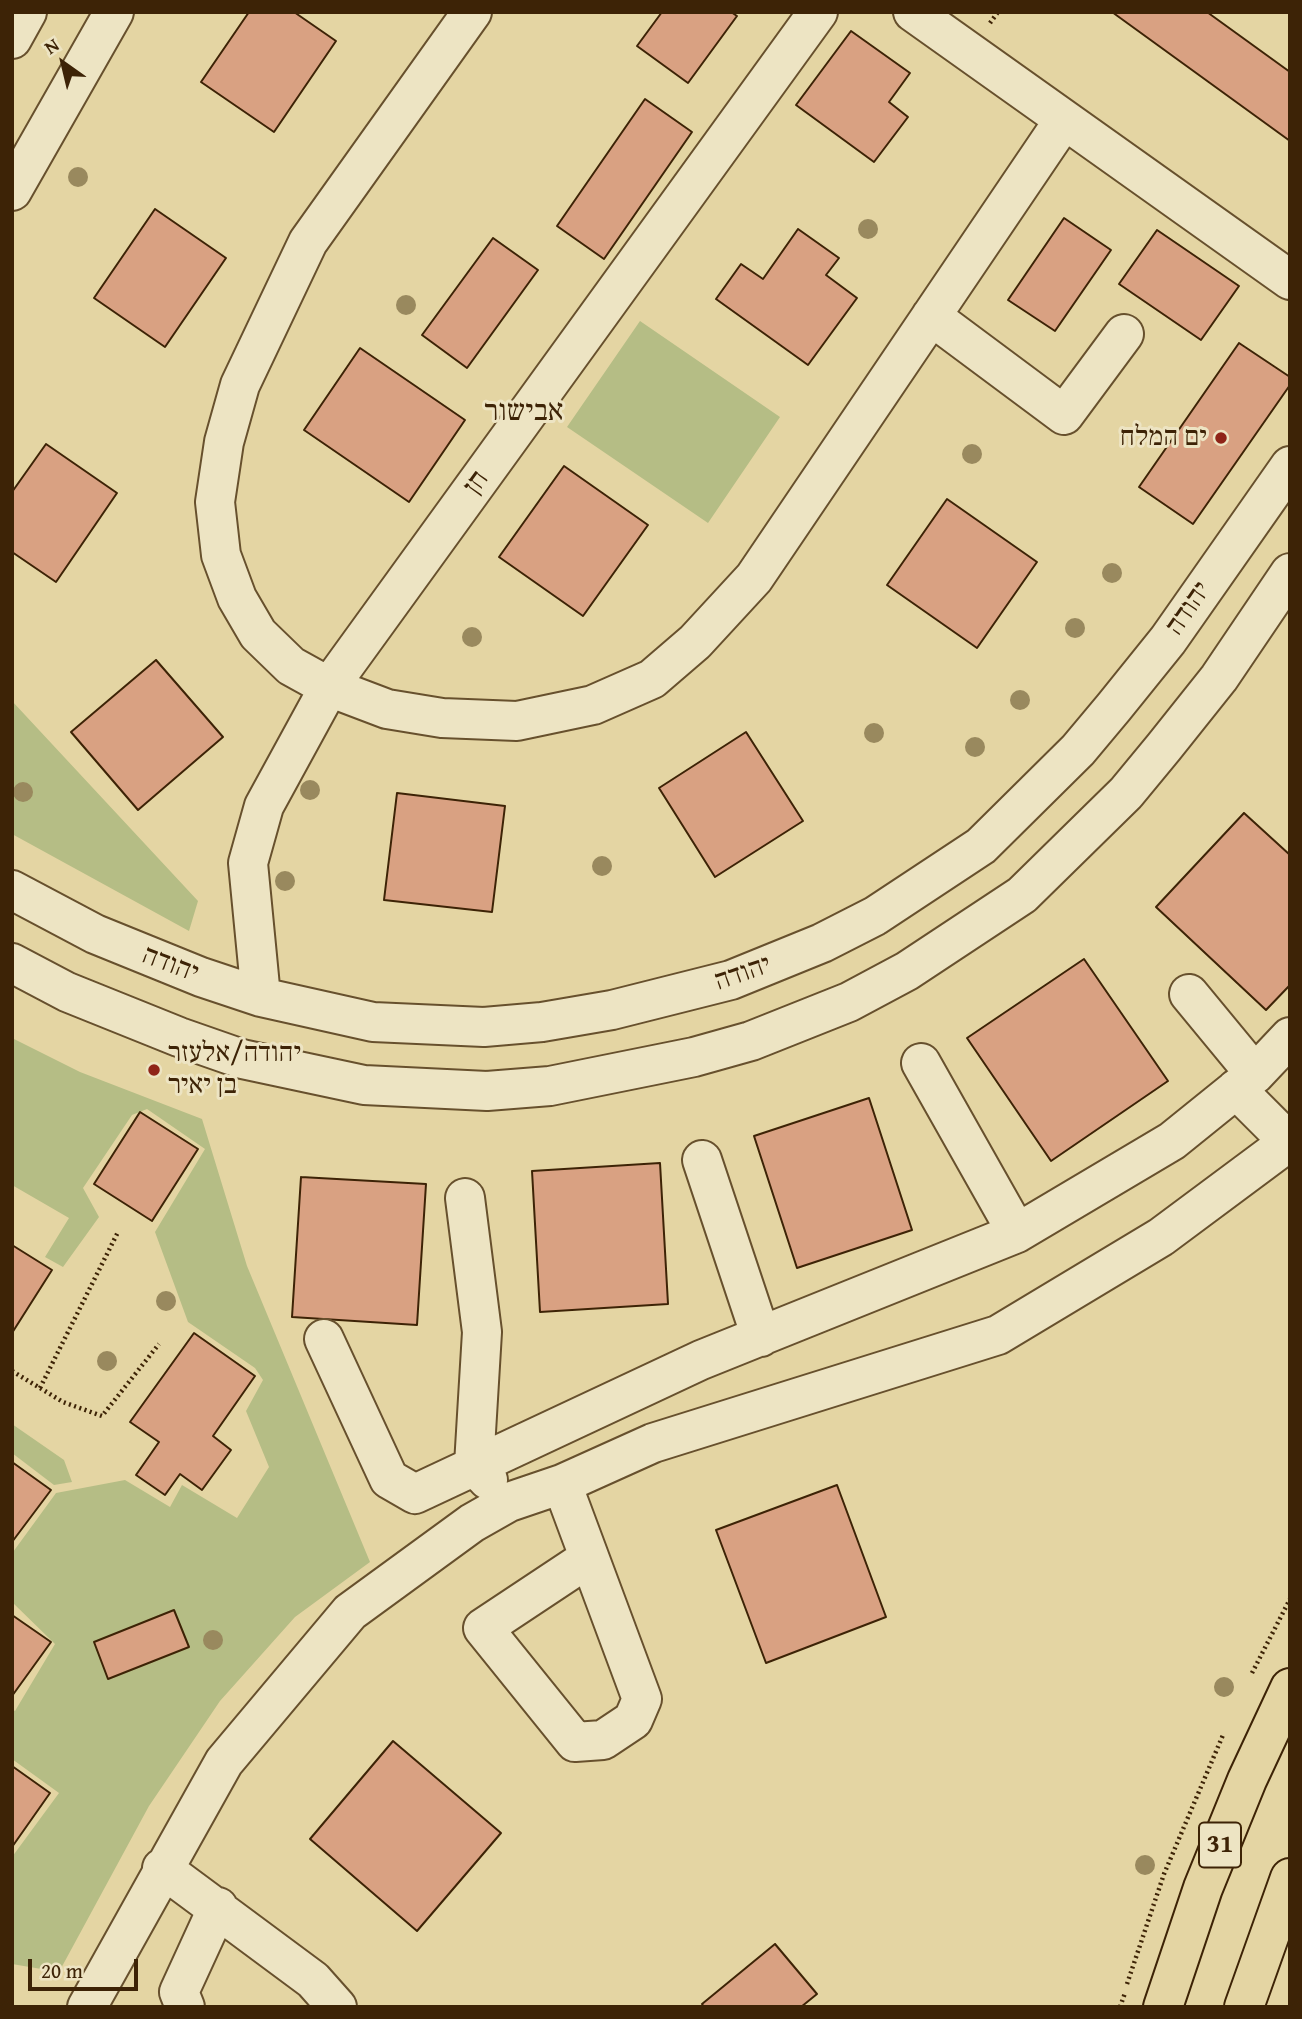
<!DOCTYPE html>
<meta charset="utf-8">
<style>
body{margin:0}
#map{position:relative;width:1302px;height:2019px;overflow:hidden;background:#e4d5a3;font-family:"Gentium Book Plus",serif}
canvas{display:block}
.frame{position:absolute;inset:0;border:14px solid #3d2306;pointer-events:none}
.north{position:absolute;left:28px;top:28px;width:70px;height:70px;-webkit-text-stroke:5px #ede4c3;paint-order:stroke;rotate:326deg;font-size:19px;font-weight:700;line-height:28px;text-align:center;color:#3d2306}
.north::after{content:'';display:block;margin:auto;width:24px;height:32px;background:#3d2306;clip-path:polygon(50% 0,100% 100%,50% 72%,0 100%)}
.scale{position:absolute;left:28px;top:1959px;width:110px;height:32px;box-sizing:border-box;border:4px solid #3d2306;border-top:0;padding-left:9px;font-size:21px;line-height:24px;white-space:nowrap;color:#3d2306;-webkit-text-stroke:5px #ede4c3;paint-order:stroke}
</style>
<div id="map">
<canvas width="1302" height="2019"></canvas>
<div class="frame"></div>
<div class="north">N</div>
<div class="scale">20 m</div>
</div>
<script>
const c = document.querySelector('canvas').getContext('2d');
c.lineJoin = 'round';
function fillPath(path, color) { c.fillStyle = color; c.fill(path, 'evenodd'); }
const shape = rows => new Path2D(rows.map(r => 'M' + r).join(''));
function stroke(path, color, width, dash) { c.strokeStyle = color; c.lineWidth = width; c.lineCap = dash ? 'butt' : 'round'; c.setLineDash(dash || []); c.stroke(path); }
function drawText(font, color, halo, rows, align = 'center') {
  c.font = font + ' "Gentium Book Plus","Frank Ruhl Libre",serif'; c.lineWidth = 6; c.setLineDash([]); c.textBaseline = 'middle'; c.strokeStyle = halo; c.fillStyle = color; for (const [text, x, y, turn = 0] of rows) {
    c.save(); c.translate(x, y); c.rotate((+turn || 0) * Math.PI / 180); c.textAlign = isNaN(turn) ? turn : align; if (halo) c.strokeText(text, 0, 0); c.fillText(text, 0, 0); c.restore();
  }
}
const green = shape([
 [640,321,780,417,708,523,567,427],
 [12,701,198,901,189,931,12,834],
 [12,1038,80,1072,202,1119,247,1266,370,1562,295,1617,220,1701,149,1806,59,1972,12,1964,12,1857,59,1793,12,1759,12,1709,15,1711,55,1644,12,1602,13,1552,56,1493,125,1480,170,1507,182,1485,237,1518,269,1467,246,1411,263,1380,255,1368,188,1322,155,1232,205,1149,147,1109,132,1115,83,1188,99,1217,63,1267,45,1257,69,1218,12,1185],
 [12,1424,64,1460,72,1482,54,1485,12,1453]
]);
const building = shape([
 [249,12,294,12,336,41,274,132,201,82,249,12],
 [662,12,731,12,737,16,688,83,637,46,662,12],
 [1112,12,1207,12,1290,72,1290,141,1112,12],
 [851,31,910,73,889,102,908,117,874,162,796,105,851,31],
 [645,99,692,132,604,259,557,226,645,99],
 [155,209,226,258,165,347,94,298,155,209],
 [1064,218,1111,250,1055,331,1008,300,1064,218],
 [798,229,839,258,826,275,857,298,808,365,716,299,741,264,763,279,798,229],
 [1157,230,1239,286,1201,340,1119,284,1157,230],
 [493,238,538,270,467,368,422,335,493,238],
 [1239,343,1290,377,1290,385,1193,524,1139,487,1239,343],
 [360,348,465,420,409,502,304,430,360,348],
 [46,444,117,493,56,582,12,552,12,492,46,444],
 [564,466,648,525,583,616,499,557,564,466],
 [947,499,1037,562,977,648,887,585,947,499],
 [156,660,223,737,138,810,71,732,156,660],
 [746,732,803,821,715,877,659,788,746,732],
 [397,793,505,806,492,912,384,900,397,793],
 [1244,813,1290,855,1290,985,1266,1010,1156,907,1244,813],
 [1084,959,1168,1081,1051,1161,967,1038,1084,959],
 [869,1098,912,1230,797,1268,754,1136,869,1098],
 [140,1112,198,1149,152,1221,94,1184,140,1112],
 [660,1163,668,1304,540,1312,532,1171,660,1163],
 [301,1177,426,1184,417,1325,292,1317,301,1177],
 [12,1245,52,1270,12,1333,12,1245],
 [194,1333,255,1376,213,1436,231,1450,202,1490,180,1474,165,1495,136,1475,159,1442,130,1422,194,1333],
 [12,1462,51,1490,12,1542,12,1462],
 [837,1485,886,1617,766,1663,716,1530,837,1485],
 [174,1610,189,1647,108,1679,94,1642,174,1610],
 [12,1615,51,1642,12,1696,12,1615],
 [393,1741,501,1833,417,1931,310,1839,393,1741],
 [12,1766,50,1793,12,1847,12,1766],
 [775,1944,817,1994,801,2007,704,2007,702,2004,775,1944]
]);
const path = shape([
 [990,23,998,12],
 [12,1371,63,1402,102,1416,159,1344],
 [40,1388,118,1232],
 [1252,1673,1290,1599],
 [1127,1984,1164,1874,1223,1735],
 [1120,2007,1125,1993]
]);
const minor = shape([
 [472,12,308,242,240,385,224,442,215,502,221,555,237,598,258,634,291,666,329,687,387,709,442,718,517,721,593,705,652,679,695,642,754,578,1064,120],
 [913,12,1290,280],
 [12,39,27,12],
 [12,191,114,12],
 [931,316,1064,415,1124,334],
 [12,890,95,934,201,977,261,997,373,1022,484,1027,542,1022,612,1010,731,980,822,943,875,916,981,846,1078,750,1114,707,1168,640,1290,466],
 [12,963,67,992,179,1037,242,1059,364,1085,487,1091,550,1086,694,1057,751,1041,849,1002,907,971,1022,895,1126,793,1164,747,1219,678,1290,573],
 [1189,994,1255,1074],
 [261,997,248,863,264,806,329,687,818,12],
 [1236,1089,1289,1142],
 [702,1160,761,1337],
 [465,1198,482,1332,474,1465,488,1480],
 [1017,1233,1172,1141,1255,1074,1290,1037],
 [324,1339,389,1479,415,1494,701,1360,1017,1233,921,1063],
 [562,1484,642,1699,633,1720,603,1740,575,1742,483,1628,587,1559],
 [162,1868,313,1980,337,2007],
 [87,2007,224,1762,350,1612,472,1523,509,1502,562,1484,653,1443,998,1335,1161,1237,1290,1141],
 [185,2007,179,1992,218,1907]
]);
const highway = shape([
 [1163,2007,1203,1888,1247,1780,1290,1688],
 [1244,2007,1290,1878]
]);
const trees = [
 [78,177],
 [868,229],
 [406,305],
 [972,454],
 [1112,573],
 [1075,628],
 [472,637],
 [1020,700],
 [874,733],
 [975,747],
 [310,790],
 [23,792],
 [602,866],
 [285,881],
 [166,1301],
 [107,1361],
 [213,1640],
 [1224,1687],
 [1145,1865]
];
const markers = [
 [1221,438,7,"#8f2418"],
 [154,1070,7,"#8f2418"]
];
const shields = [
 [1220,1845,42]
];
const shieldNames = [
 ["31",1220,1845]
];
const poiNames = [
 ["ים המלח",1207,438],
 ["יהודה/אלעזר",168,1054,"left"],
 ["בן יאיר",168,1086,"left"]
];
const streetNames = [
 ["חן",477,483,-54],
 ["יהודה",1189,609,-55],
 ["יהודה",170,965,21],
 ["יהודה",743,974,-19]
];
const neighbourhoodNames = [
 ["אבישור",524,412]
];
fillPath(green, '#b5bd85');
fillPath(building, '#d9a182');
stroke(building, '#3d2306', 2);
stroke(minor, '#67502d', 42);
stroke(highway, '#3d2306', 42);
stroke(path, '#3d2306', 4.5, [2, 3.5]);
stroke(minor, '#ede4c3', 38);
stroke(highway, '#e4d5a3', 38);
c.fillStyle = '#99895e';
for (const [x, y] of trees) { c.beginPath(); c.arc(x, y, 10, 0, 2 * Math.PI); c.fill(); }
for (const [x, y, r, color] of markers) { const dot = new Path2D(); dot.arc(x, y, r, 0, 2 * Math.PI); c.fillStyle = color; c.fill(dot); stroke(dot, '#ede4c3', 2.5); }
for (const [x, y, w] of shields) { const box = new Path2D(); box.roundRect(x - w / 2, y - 22.5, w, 45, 5); c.fillStyle = '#ede4c3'; c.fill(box); stroke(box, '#3d2306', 2); }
drawText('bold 26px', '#3d2306', null, shieldNames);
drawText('28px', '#3d2306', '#ede4c3', poiNames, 'right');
drawText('28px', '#3d2306', '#ede4c3', streetNames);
drawText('30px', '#3d2306', '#ede4c3', neighbourhoodNames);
</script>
